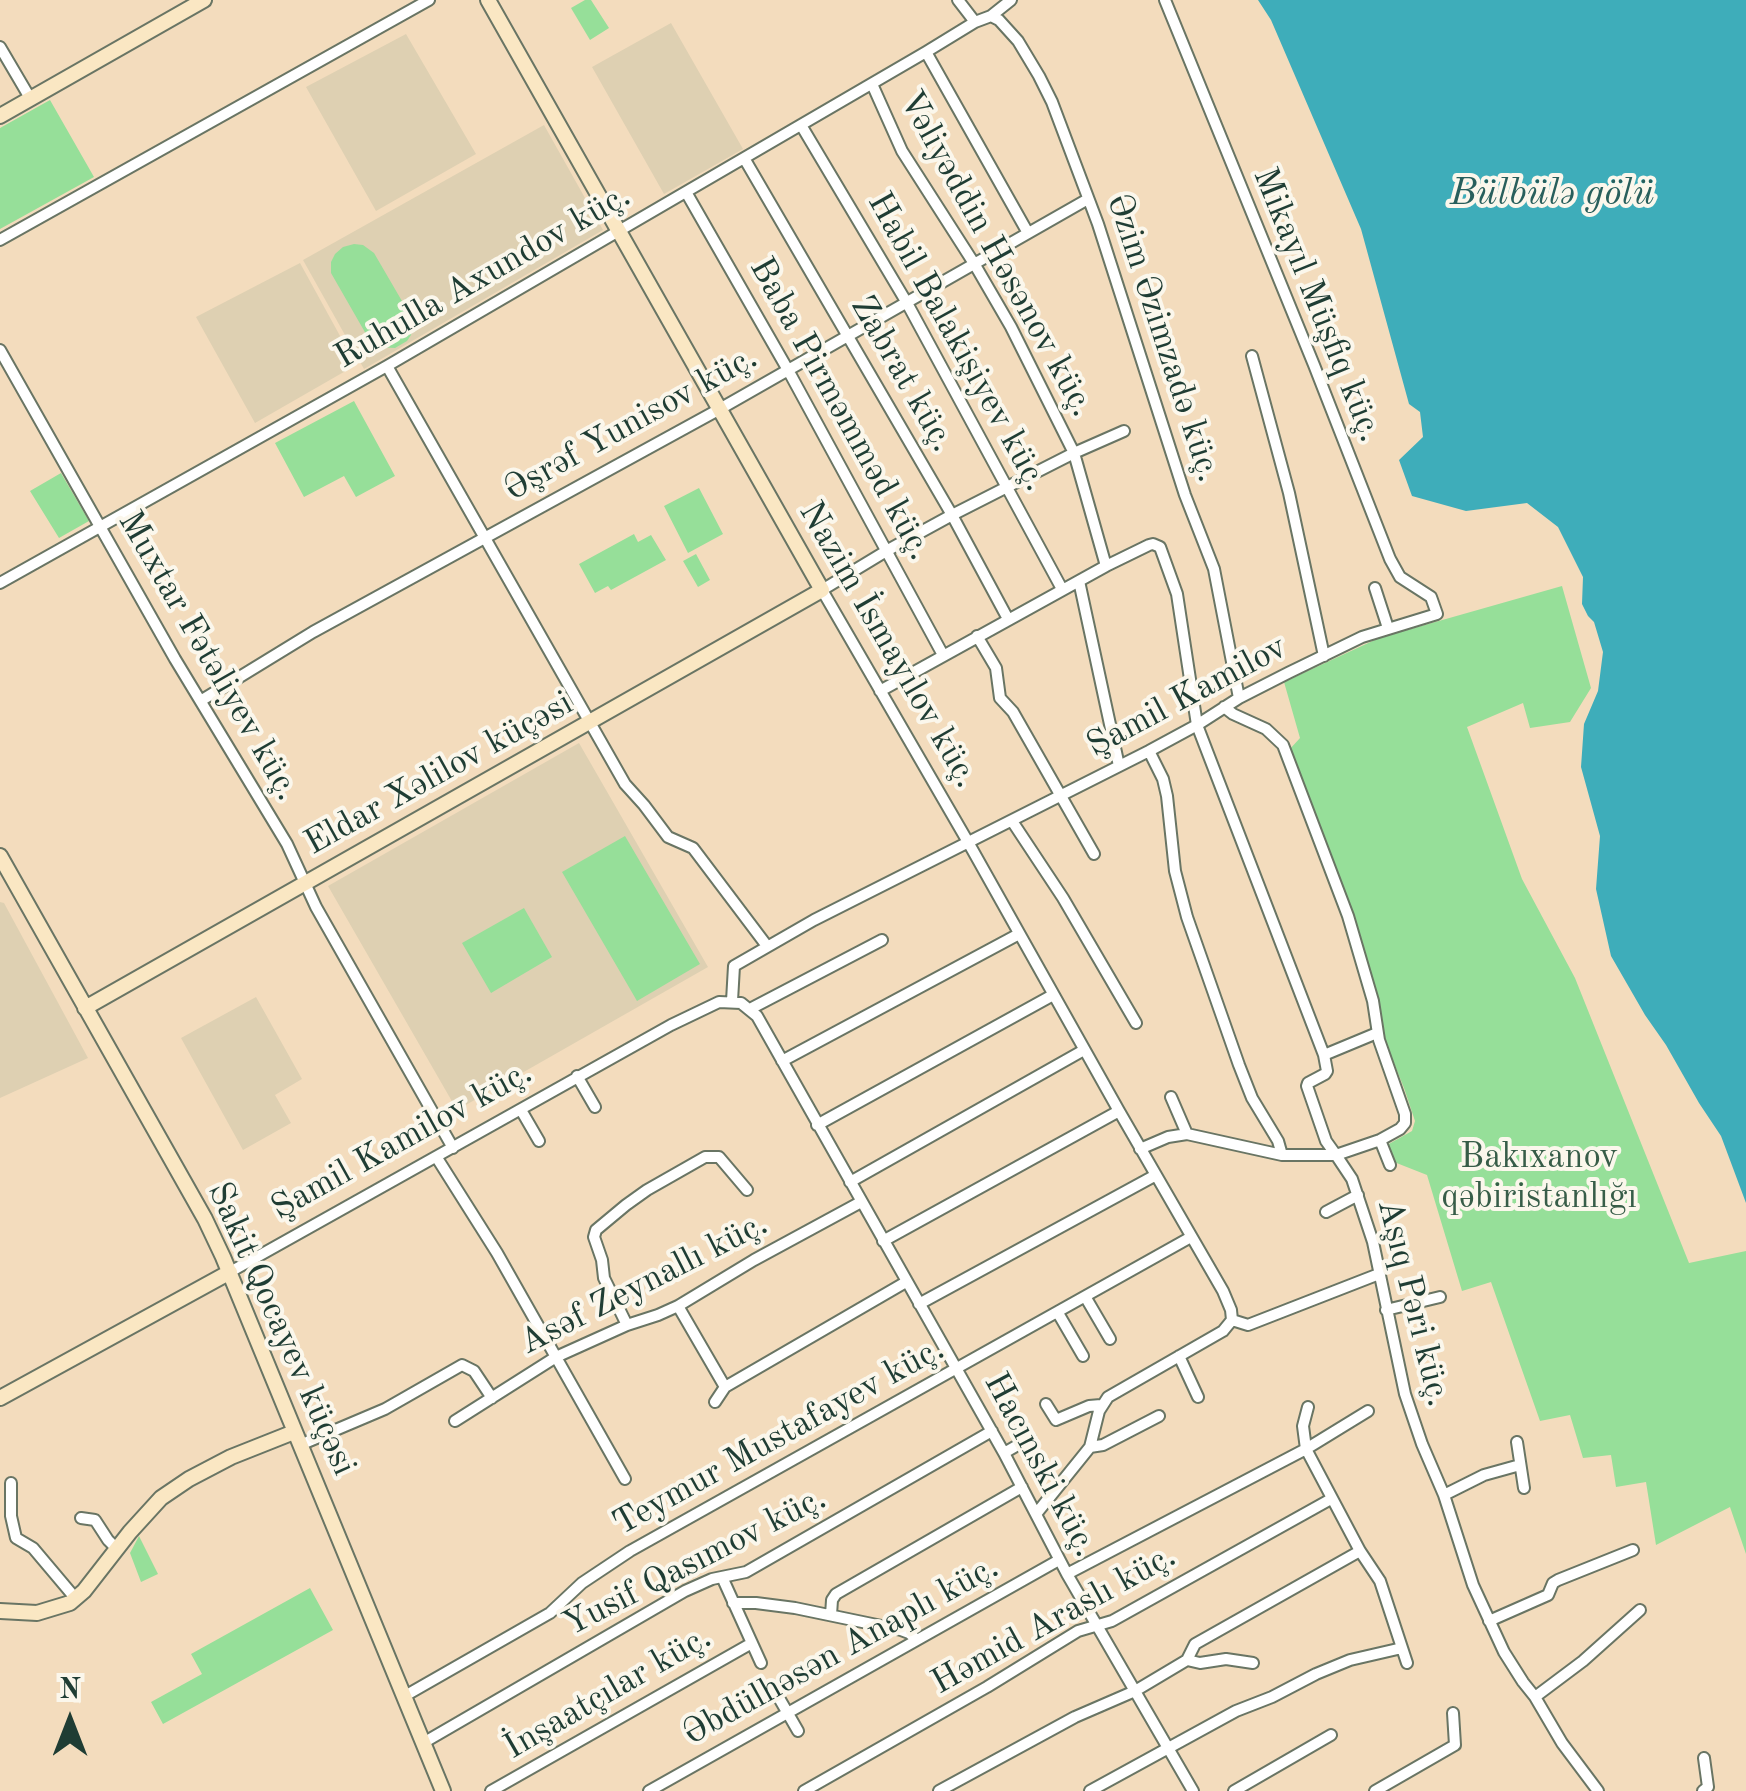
<!DOCTYPE html>
<meta charset="utf-8">
<style>
body{margin:0}
#map{position:relative;width:1746px;height:1791px;overflow:hidden;background:#f3dcbd;font-family:"Old Standard TT",serif}
canvas{display:block}
.north{position:absolute;left:20px;top:1671px;width:100px;height:100px;-webkit-text-stroke:8px #fbf7ec;paint-order:stroke;rotate:0deg;font-size:28px;font-weight:700;line-height:40px;text-align:center;color:#1f3d34}
.north::after{content:'';display:block;margin:auto;width:35px;height:45px;background:#1f3d34;clip-path:polygon(50% 0,100% 100%,50% 72%,0 100%)}
</style>
<div id="map">
<canvas width="1746" height="1791"></canvas>
<div class="north">N</div>
</div>
<script>
const c = document.querySelector('canvas').getContext('2d');
c.lineJoin = 'round';
function fillPath(path, color) { c.fillStyle = color; c.fill(path, 'evenodd'); }
const shape = rows => new Path2D(rows.map(r => 'M' + r).join(''));
function stroke(path, color, width, dash) { c.strokeStyle = color; c.lineWidth = width; c.lineCap = dash ? 'butt' : 'round'; c.setLineDash(dash || []); c.stroke(path); }
function drawText(font, color, halo, rows, align = 'center') {
  c.font = font + ' "Old Standard TT",serif'; c.lineWidth = 8; c.setLineDash([]); c.textBaseline = 'middle'; c.strokeStyle = halo; c.fillStyle = color; for (const [text, x, y, turn = 0] of rows) {
    c.save(); c.translate(x, y); c.rotate((+turn || 0) * Math.PI / 180); c.textAlign = isNaN(turn) ? turn : align; if (halo) c.strokeText(text, 0, 0); c.fillText(text, 0, 0); c.restore();
  }
}
const built = shape([
 [671,23,743,149,664,194,592,67],
 [406,34,476,154,376,211,306,87],
 [544,125,603,230,364,369,303,260],
 [300,263,356,365,255,423,196,317],
 [579,743,708,967,457,1110,328,886],
 [0,902,4,903,88,1058,0,1098],
 [256,997,302,1079,275,1095,291,1123,243,1150,181,1038]
]);
const green = shape([
 [585,0,591,0,609,28,590,40,571,8],
 [50,100,94,177,0,229,0,128],
 [354,244,363,245,374,253,413,320,411,335,407,341,395,348,378,347,370,341,331,273,331,262,335,254,343,247],
 [354,401,395,476,356,497,344,476,304,497,275,443],
 [61,473,89,521,59,538,30,491],
 [699,488,723,534,688,553,664,506],
 [634,534,638,542,651,535,666,560,611,590,608,586,595,593,579,564],
 [696,554,710,580,698,587,683,561],
 [1562,586,1591,688,1570,722,1530,728,1523,703,1467,727,1522,879,1575,978,1689,1263,1746,1251,1746,1554,1730,1507,1656,1545,1646,1482,1616,1487,1611,1455,1583,1458,1570,1415,1540,1421,1491,1282,1462,1291,1427,1175,1394,1162,1387,1145,1412,1131,1415,1121,1404,1088,1381,1031,1289,750,1300,738,1284,682,1379,638],
 [625,836,700,964,637,1001,562,872],
 [524,908,552,957,491,993,462,943],
 [139,1536,158,1574,141,1582,130,1553],
 [310,1588,333,1630,163,1724,151,1702,202,1674,191,1654]
]);
const water = shape([
 [1258,0,1746,0,1746,1203,1721,1136,1699,1103,1666,1045,1645,1015,1611,956,1596,889,1600,836,1581,767,1584,724,1598,691,1603,652,1594,622,1588,616,1582,604,1583,577,1558,527,1527,503,1466,511,1412,496,1399,460,1423,437,1420,412,1409,404,1361,229,1271,20]
]);
const street = shape([
 [958,0,975,22],
 [991,16,999,20,1018,41,1039,76,1052,102,1098,224,1185,495,1214,569,1239,698],
 [0,47,30,98],
 [926,52,1028,233],
 [872,84,902,151,975,265,1011,327,1074,453,1106,566],
 [801,125,907,303,1062,589],
 [744,158,952,515,1008,619],
 [686,192,788,370,943,655],
 [0,240,429,0],
 [0,350,175,659,287,844,316,907,453,1148],
 [1252,356,1289,493,1324,656],
 [387,366,625,784,644,805,668,837,693,848,767,946],
 [1124,431,1074,453,952,515,888,550,822,590,968,842,1119,1111,1223,1291,1231,1310,1232,1320],
 [1079,581,1119,766],
 [0,583,387,366,926,52,975,22,991,16,1011,0],
 [1375,588,1388,628],
 [977,636,996,668,1000,698,1013,712,1094,854],
 [880,691,1106,566,1149,545,1153,544,1160,547,1177,594,1197,725,1324,1055,1327,1071,1325,1074,1308,1083,1307,1086,1326,1141,1336,1155],
 [202,700,313,632,718,410,1088,199],
 [1224,707,1233,714,1266,729,1283,745,1348,916,1373,1001,1379,1040,1405,1114,1405,1123,1400,1129,1380,1140,1336,1155,1352,1179,1373,1242,1405,1394,1422,1444,1444,1495,1473,1585,1504,1652,1523,1682,1535,1697,1562,1743,1598,1791],
 [1149,751,1163,779,1167,796,1175,871,1187,917,1239,1065,1252,1098,1278,1141,1282,1155],
 [1012,821,1063,898,1136,1023],
 [732,1001,734,966,814,920,1149,751,1197,725,1239,698,1288,673,1362,637,1437,614,1431,597,1400,577,1390,559,1314,365,1165,0],
 [750,1009,882,940],
 [1324,1055,1377,1033],
 [782,1061,1019,934],
 [577,1076,595,1107],
 [1171,1097,1187,1134],
 [521,1110,539,1141],
 [817,1125,1053,995],
 [1380,1140,1390,1165],
 [1140,1149,1168,1137,1187,1134,1282,1155,1336,1155],
 [437,1158,497,1253,625,1479],
 [850,1182,1084,1050],
 [1326,1212,1358,1195],
 [883,1241,1119,1111],
 [230,1272,671,1025,719,1002,741,1003,757,1016,1004,1453,1067,1574,1193,1791],
 [1086,1298,1110,1339],
 [919,1304,1156,1175],
 [678,1306,725,1387,906,1282],
 [1386,1310,1440,1297],
 [1058,1313,1083,1356],
 [1232,1320,1248,1325,1379,1274],
 [627,1325,604,1278,602,1260,594,1237,596,1230,626,1205,647,1190,705,1157,719,1157,747,1190],
 [1179,1356,1198,1397],
 [715,1402,725,1387],
 [1046,1404,1056,1420,1089,1406,1101,1405],
 [1308,1407,1303,1426,1306,1449,1360,1551,1380,1581,1407,1663],
 [455,1421,556,1357,627,1325,658,1315,678,1306,754,1260,861,1202],
 [1517,1442,1524,1488],
 [300,1445,385,1409,462,1365,474,1371,492,1398],
 [1090,1447,1103,1445,1159,1416],
 [1004,1453,1030,1438],
 [11,1483,11,1516,16,1538,33,1548,76,1599],
 [1444,1495,1484,1475,1520,1465],
 [1036,1514,1090,1447,1099,1411,1108,1397,1223,1331,1232,1320],
 [81,1518,95,1520,108,1540,117,1549],
 [1067,1574,1306,1449,1368,1411],
 [722,1577,761,1663],
 [733,1603,756,1603,795,1608,901,1630,909,1633,916,1639],
 [831,1615,832,1600,836,1594,1022,1487],
 [1489,1621,1548,1595,1553,1583,1558,1580,1633,1550],
 [1187,1660,1200,1663,1226,1659,1253,1663],
 [775,1691,798,1731],
 [403,1697,550,1613,582,1583,630,1551,1191,1237],
 [1535,1697,1583,1661,1640,1610],
 [423,1743,685,1591,712,1579,746,1572,992,1431],
 [491,1791,752,1643],
 [649,1791,1059,1560],
 [804,1791,987,1687,1078,1631,1112,1621,1331,1499],
 [939,1791,1075,1717,1135,1691,1187,1660,1195,1644,1360,1551],
 [1090,1791,1236,1711,1272,1697,1316,1674,1350,1660,1402,1648],
 [1234,1791,1331,1735],
 [1375,1791,1455,1745,1453,1713],
 [1703,1791,1708,1787,1704,1758]
]);
const secondary = shape([
 [0,116,204,0],
 [0,856,205,1219,223,1257,443,1791],
 [85,1008,822,590,488,0],
 [0,1398,230,1272],
 [0,1611,37,1613,70,1603,84,1591,130,1532,161,1498,189,1479,231,1457,294,1432]
]);
const streetNames = [
 ["Vəliyəddin Həsənov küç.",996,254,61],
 ["Ruhulla Axundov küç.",483,277,-30],
 ["Mikayıl Müşfiq küç.",1317,305,68],
 ["Əzim Əzimzadə küç.",1163,338,72],
 ["Habil Balakişiyev küç.",957,342,61],
 ["Zabrat küç.",902,374,60],
 ["Baba Pirməmməd küç.",840,409,61],
 ["Əşrəf Yunisov küç.",631,424,-29],
 ["Nazim İsmayılov küç.",888,645,60],
 ["Muxtar Fətəliyev küç.",208,656,60],
 ["Şamil Kamilov",1187,697,-28],
 ["Eldar Xəlilov küçəsi",439,774,-29],
 ["Şamil Kamilov küç.",402,1141,-29],
 ["Asəf Zeynallı küç.",644,1284,-27],
 ["Aşıq Pəri küç.",1413,1303,76],
 ["Sakit Qocayev küçəsi",281,1329,66],
 ["Teymur Mustafayev küç.",779,1437,-29],
 ["Hacınski küç.",1040,1465,62],
 ["Yusif Qasımov küç.",695,1562,-27],
 ["Həmid Araslı küç.",1054,1620,-29],
 ["Əbdülhəsən Anaplı küç.",841,1651,-29],
 ["İnşaatçılar küç.",608,1693,-30]
];
const parkNames = [
 ["Bakıxanov",1539,1158],
 ["qəbiristanlığı",1539,1198]
];
const waterNames = [
 ["Bülbülə gölü",1552,194]
];
fillPath(built, '#ded0b2');
fillPath(green, '#96df99');
fillPath(water, '#3eadba');
stroke(street, '#697564', 14);
stroke(secondary, '#697564', 18);
stroke(street, '#fff', 10);
stroke(secondary, '#fae7c3', 14);
drawText('35px', '#1f3d34', '#fbf7ec', streetNames);
drawText('35px', '#375d48', '#fbf7ec', parkNames);
drawText('italic 38px', '#285f5c', '#fbf7ec', waterNames);
</script>
